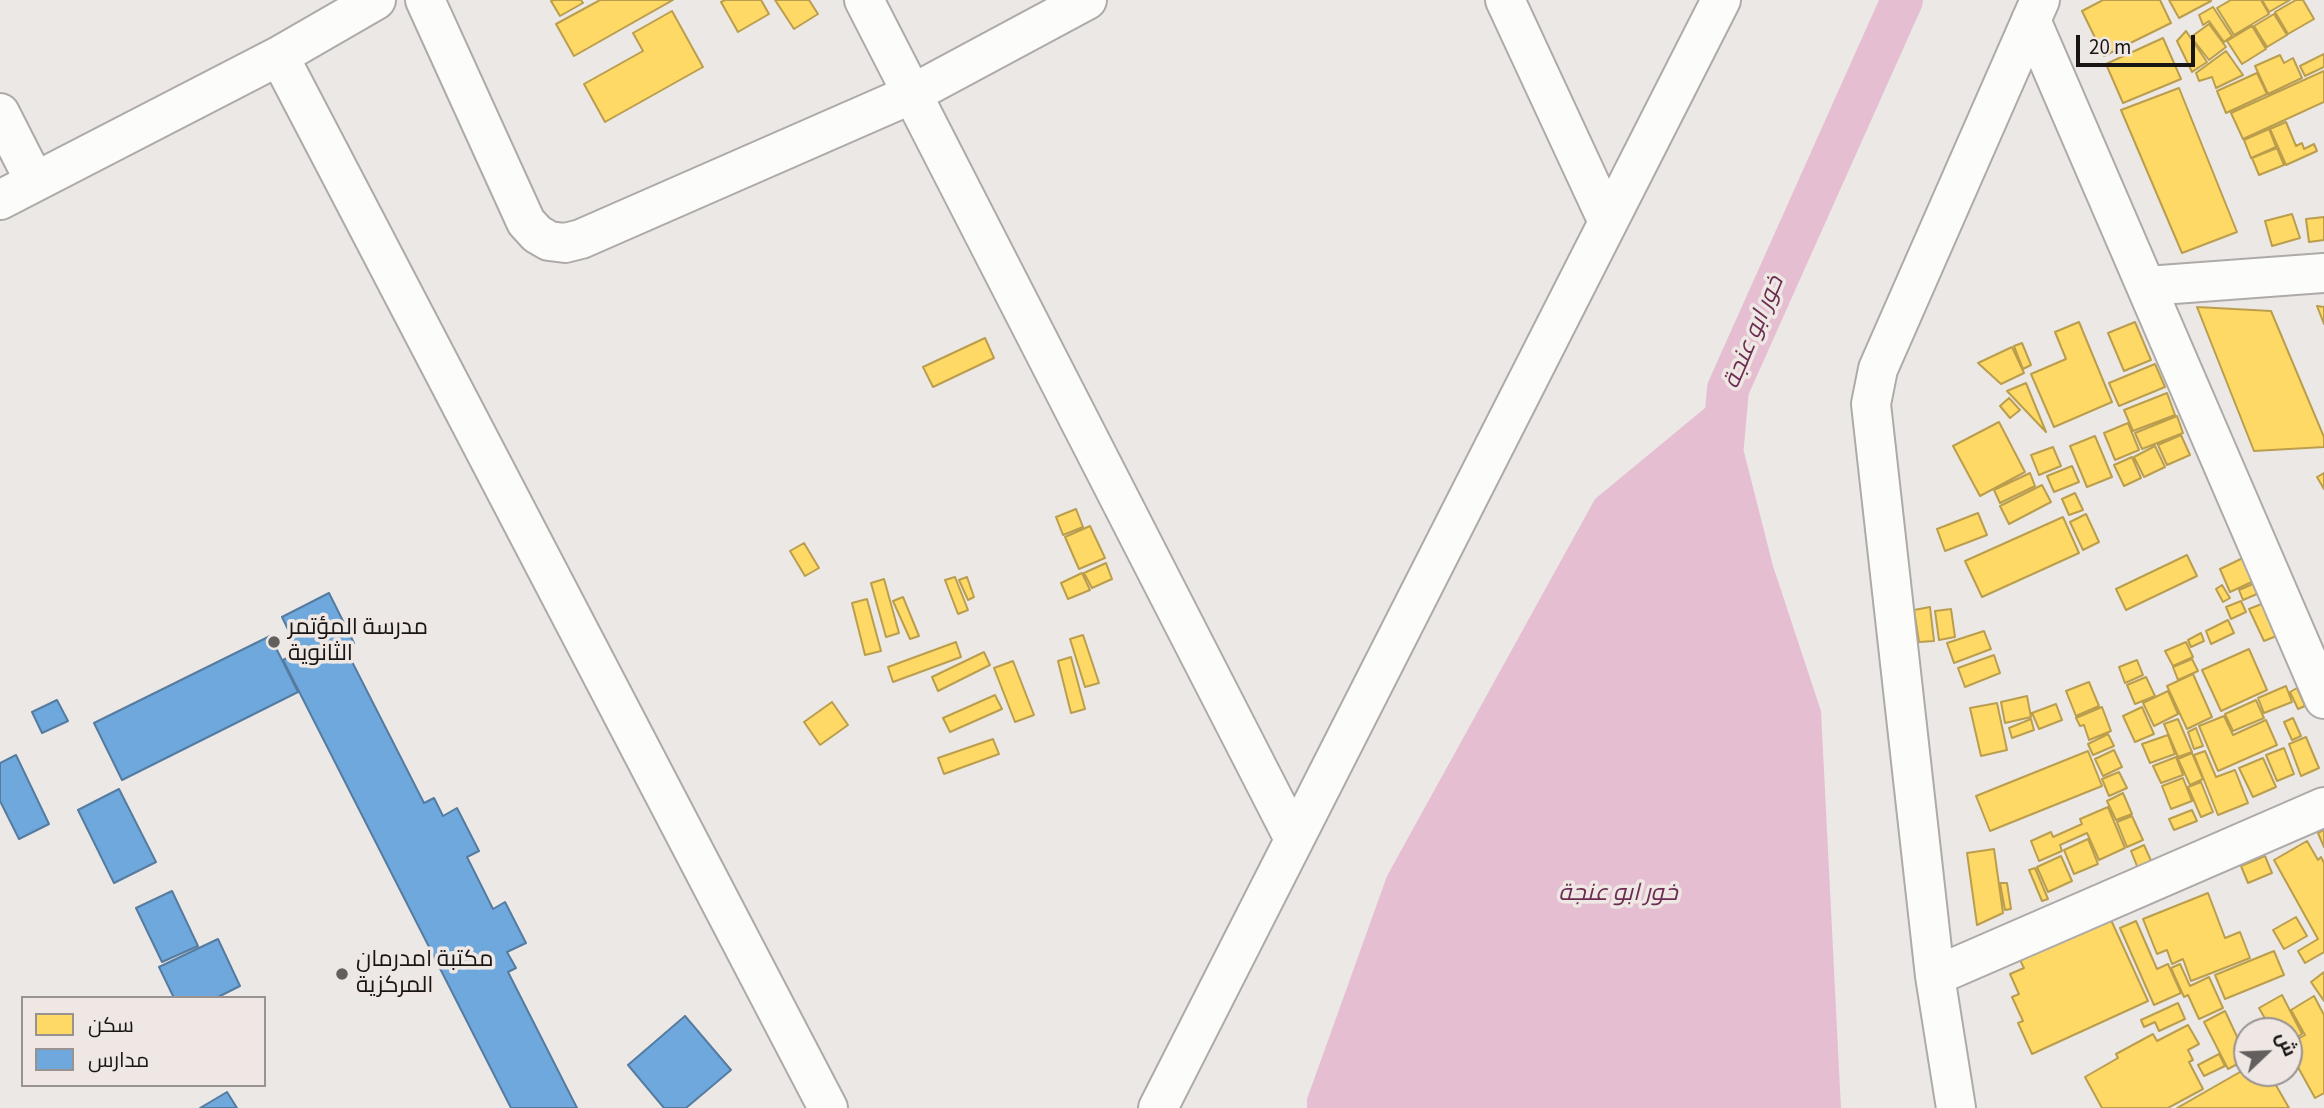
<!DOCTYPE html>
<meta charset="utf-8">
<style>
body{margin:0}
#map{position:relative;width:2324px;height:1108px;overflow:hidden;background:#ece8e6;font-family:"Source Sans 3",Cairo,sans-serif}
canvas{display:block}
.legend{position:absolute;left:21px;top:996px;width:245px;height:91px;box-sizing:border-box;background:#eee7e4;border:2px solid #989391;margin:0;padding:9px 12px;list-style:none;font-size:21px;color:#181514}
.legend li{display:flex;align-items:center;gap:14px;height:35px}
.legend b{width:35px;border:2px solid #989391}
.north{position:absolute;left:2233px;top:1017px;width:70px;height:70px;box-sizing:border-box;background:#eee7e4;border:2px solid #989391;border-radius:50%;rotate:67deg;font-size:19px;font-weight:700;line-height:28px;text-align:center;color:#181514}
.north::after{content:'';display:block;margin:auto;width:24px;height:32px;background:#625f5e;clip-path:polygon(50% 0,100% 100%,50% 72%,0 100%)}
.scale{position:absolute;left:2076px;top:35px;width:119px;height:32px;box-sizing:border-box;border:4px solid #181514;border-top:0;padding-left:9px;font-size:21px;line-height:24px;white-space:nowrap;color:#181514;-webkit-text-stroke:5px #eee7e4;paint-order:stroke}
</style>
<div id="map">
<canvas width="2324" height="1108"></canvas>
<ul class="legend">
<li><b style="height:19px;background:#ffd966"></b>سكن</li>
<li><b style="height:19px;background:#6fa8dc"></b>مدارس</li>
</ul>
<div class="north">ش</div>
<div class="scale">20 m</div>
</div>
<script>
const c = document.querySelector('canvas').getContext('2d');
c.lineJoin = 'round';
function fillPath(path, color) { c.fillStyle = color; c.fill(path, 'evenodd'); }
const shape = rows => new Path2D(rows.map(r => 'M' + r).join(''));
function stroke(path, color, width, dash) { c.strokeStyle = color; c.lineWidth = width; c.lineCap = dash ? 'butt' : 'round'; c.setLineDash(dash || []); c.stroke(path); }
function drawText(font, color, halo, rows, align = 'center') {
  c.font = font + ' "Source Sans 3",Cairo,sans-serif'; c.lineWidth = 7; c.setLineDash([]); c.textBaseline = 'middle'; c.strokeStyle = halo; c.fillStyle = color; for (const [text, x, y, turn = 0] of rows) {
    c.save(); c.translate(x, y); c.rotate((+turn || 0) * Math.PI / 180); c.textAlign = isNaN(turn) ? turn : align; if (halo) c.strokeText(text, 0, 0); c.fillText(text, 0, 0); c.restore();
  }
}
const water = shape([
 [1728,389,1773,566,1821,711,1841,1108,1307,1108,1307,1099,1387,876,1595,499]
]);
const homes = shape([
 [554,0,581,0,583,3,560,16,551,1,554,0],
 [600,0,673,0,574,56,556,24,600,0],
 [725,0,761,0,769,14,738,32,721,2,725,0],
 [775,0,809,0,818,14,794,29,775,0],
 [2103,0,2160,0,2171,23,2104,56,2082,11,2103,0],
 [2169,0,2211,0,2211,1,2179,18,2169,0],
 [2231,0,2261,0,2269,14,2234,35,2217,8,2231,0],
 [2262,0,2290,0,2269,12,2262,0],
 [2296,0,2303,0,2314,19,2288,34,2275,12,2296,0],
 [2213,7,2232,36,2224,42,2209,21,2203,25,2199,15,2213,7],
 [672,11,703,67,605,122,584,84,643,51,633,33,672,11],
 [2274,14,2287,35,2267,47,2254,26,2274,14],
 [2209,24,2226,47,2209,60,2191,37,2209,24],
 [2252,26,2266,49,2242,64,2227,41,2252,26],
 [2186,31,2207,62,2192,72,2177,41,2186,31],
 [2163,38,2181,79,2123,103,2106,64,2163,38],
 [2226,51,2243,75,2216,88,2212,77,2199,81,2196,73,2226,51],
 [2324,54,2324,67,2305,76,2300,66,2324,54],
 [2280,55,2284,63,2293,58,2302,78,2268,94,2255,66,2280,55],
 [2324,71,2324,102,2243,139,2231,113,2324,71],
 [2257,73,2267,94,2226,113,2217,91,2257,73],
 [2179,88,2237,232,2182,253,2121,110,2179,88],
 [2286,122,2296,146,2302,143,2304,149,2314,144,2317,151,2286,165,2270,129,2286,122],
 [2269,129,2276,147,2251,158,2244,140,2269,129],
 [2277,148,2284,165,2259,175,2252,158,2277,148],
 [2292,214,2300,238,2272,246,2265,221,2292,214],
 [2324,217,2324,240,2309,242,2306,219,2324,217],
 [2317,306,2324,307,2324,324,2317,306],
 [2197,307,2271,311,2324,437,2324,447,2254,451,2197,307],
 [2079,322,2112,402,2054,427,2031,374,2066,359,2055,332,2079,322],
 [2135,322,2151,360,2124,371,2108,333,2135,322],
 [985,338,994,358,933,387,923,367,985,338],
 [2022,343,2031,365,2023,369,2014,346,2022,343],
 [2012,347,2024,373,2001,384,1978,363,2012,347],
 [2155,364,2165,387,2119,406,2109,383,2155,364],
 [2026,383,2046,432,2007,391,2026,383],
 [2167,393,2175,415,2133,431,2124,410,2167,393],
 [2009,398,2020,410,2010,418,2000,406,2009,398],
 [2177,416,2183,433,2142,449,2135,433,2177,416],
 [1999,422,2025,472,1980,496,1953,446,1999,422],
 [2128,423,2139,450,2115,460,2104,433,2128,423],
 [2181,435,2190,455,2167,465,2158,445,2181,435],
 [2095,436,2112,477,2087,487,2070,446,2095,436],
 [2155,446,2165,467,2144,477,2134,457,2155,446],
 [2053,447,2061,466,2039,475,2031,455,2053,447],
 [2132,457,2141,478,2124,486,2114,465,2132,457],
 [2072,466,2079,482,2054,492,2047,476,2072,466],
 [2030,473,2035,486,2000,503,1994,490,2030,473],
 [2324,473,2324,489,2317,477,2324,473],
 [2042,485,2051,502,2009,524,2000,506,2042,485],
 [2075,493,2083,510,2069,515,2062,499,2075,493],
 [1076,509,1083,527,1063,535,1056,517,1076,509],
 [1978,513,1987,535,1945,551,1937,529,1978,513],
 [2086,514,2099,542,2083,550,2070,522,2086,514],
 [2063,517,2079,553,1982,597,1965,561,2063,517],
 [1090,526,1105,558,1079,569,1065,537,1090,526],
 [804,543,819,568,805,576,790,551,804,543],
 [2187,555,2197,576,2126,610,2116,589,2187,555],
 [2245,557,2256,580,2230,592,2220,569,2245,557],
 [1106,563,1112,579,1092,588,1084,573,1106,563],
 [1082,573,1090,590,1068,599,1061,583,1082,573],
 [955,577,968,610,958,614,945,580,955,577],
 [967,577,974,597,968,600,959,580,967,577],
 [884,579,899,633,886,637,871,583,884,579],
 [2253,584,2257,594,2243,600,2239,590,2253,584],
 [2222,585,2230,598,2223,602,2216,589,2222,585],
 [903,597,919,636,910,639,893,601,903,597],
 [867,599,881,651,865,655,852,603,867,599],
 [2241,601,2246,612,2231,619,2226,607,2241,601],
 [2269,601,2284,633,2264,641,2249,609,2269,601],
 [1930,607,1934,641,1919,642,1914,610,1930,607],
 [1951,609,1955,637,1939,640,1935,611,1951,609],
 [2228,620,2234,633,2211,644,2206,631,2228,620],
 [1984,631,1991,649,1954,663,1947,643,1984,631],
 [2201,633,2204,641,2191,647,2188,640,2201,633],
 [1083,635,1099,683,1085,687,1070,639,1083,635],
 [956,642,961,657,893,682,888,667,956,642],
 [2186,642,2193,657,2173,666,2165,651,2186,642],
 [2249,649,2267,690,2221,711,2202,670,2249,649],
 [984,652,990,665,938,691,932,677,984,652],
 [1994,655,2000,673,1965,687,1958,668,1994,655],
 [1071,657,1085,709,1071,713,1058,661,1071,657],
 [2192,659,2198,671,2178,680,2173,667,2192,659],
 [2137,660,2143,675,2125,683,2119,667,2137,660],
 [1013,661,1034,715,1015,722,994,668,1013,661],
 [2193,674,2212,717,2187,729,2167,686,2193,674],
 [2146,677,2155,696,2135,704,2127,685,2146,677],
 [2089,682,2099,706,2076,716,2066,691,2089,682],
 [2286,686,2292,702,2264,713,2258,698,2286,686],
 [2297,688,2305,706,2298,709,2290,692,2297,688],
 [2168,691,2178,714,2154,726,2143,703,2168,691],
 [995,695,1002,709,950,732,943,718,995,695],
 [2027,696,2031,717,2005,723,2001,702,2027,696],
 [2256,700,2264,718,2233,731,2225,714,2256,700],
 [832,702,848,725,820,745,804,722,832,702],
 [1997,703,2007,750,1981,756,1970,708,1997,703],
 [2056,704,2062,720,2039,729,2032,713,2056,704],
 [2102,707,2111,731,2089,740,2084,725,2080,726,2076,718,2102,707],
 [2142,707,2154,734,2135,742,2123,716,2142,707],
 [2224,716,2233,735,2266,720,2277,745,2218,771,2199,726,2224,716],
 [2293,718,2301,736,2292,740,2284,722,2293,718],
 [2031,719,2034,730,2012,738,2009,728,2031,719],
 [2178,719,2192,752,2178,757,2164,724,2178,719],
 [2196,728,2203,746,2194,749,2188,732,2196,728],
 [2108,734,2114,746,2093,755,2088,744,2108,734],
 [2168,735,2175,754,2150,763,2142,744,2168,735],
 [2306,737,2319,768,2301,776,2289,744,2306,737],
 [993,739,999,754,944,774,938,758,993,739],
 [2284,748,2294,774,2277,781,2266,755,2284,748],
 [2114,750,2122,767,2103,776,2095,759,2114,750],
 [2088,751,2102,786,1990,831,1976,796,2088,751],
 [2205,751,2216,777,2235,770,2248,803,2218,815,2194,755,2205,751],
 [2192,753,2203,779,2190,785,2178,759,2192,753],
 [2176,757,2183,775,2161,783,2153,766,2176,757],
 [2263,758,2276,787,2253,797,2239,768,2263,758],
 [2119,772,2127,788,2109,796,2102,779,2119,772],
 [2183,778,2192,801,2171,809,2162,786,2183,778],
 [2201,782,2213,812,2201,817,2188,787,2201,782],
 [2123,793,2132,814,2116,820,2107,801,2123,793],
 [2108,807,2125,848,2099,860,2087,833,2060,845,2062,851,2039,861,2031,841,2051,832,2053,837,2082,824,2080,819,2108,807],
 [2192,810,2197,821,2174,830,2169,819,2192,810],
 [2132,816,2143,840,2127,847,2117,822,2132,816],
 [2324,830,2324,847,2318,833,2324,830],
 [2088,839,2098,864,2074,874,2064,850,2088,839],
 [2307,841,2318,860,2321,857,2324,863,2324,952,2305,963,2298,951,2318,939,2274,860,2307,841],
 [2144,845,2153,865,2139,871,2131,851,2144,845],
 [1994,849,2003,913,1977,925,1967,853,1994,849],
 [2061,856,2072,881,2048,892,2037,867,2061,856],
 [2265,856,2272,873,2248,883,2241,866,2265,856],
 [2035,868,2048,899,2042,901,2029,870,2035,868],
 [2000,883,2007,883,2011,909,2005,910,2000,883],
 [2208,893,2225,938,2240,932,2250,958,2191,981,2183,959,2172,964,2167,950,2157,954,2143,919,2208,893],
 [2296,917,2307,936,2284,949,2273,930,2296,917],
 [2111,920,2148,1001,2032,1054,2018,1023,2023,1021,2012,997,2019,994,2010,974,2024,968,2020,960,2111,920],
 [2136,921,2157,969,2168,964,2181,993,2154,1005,2120,928,2136,921],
 [2274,951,2284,975,2225,999,2215,975,2274,951],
 [2180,964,2190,986,2209,977,2223,1008,2199,1019,2188,995,2184,997,2171,968,2180,964],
 [2324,972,2324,1001,2311,982,2324,972],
 [2282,995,2302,1034,2289,1042,2289,1031,2272,1031,2259,1008,2282,995],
 [2314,996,2324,1015,2324,1093,2315,1098,2289,1051,2289,1044,2305,1035,2291,1010,2314,996],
 [2178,1003,2185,1019,2159,1031,2155,1022,2144,1027,2141,1020,2178,1003],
 [2225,1011,2240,1043,2247,1039,2247,1059,2228,1069,2204,1022,2225,1011],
 [2188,1025,2199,1044,2188,1050,2193,1060,2189,1062,2203,1089,2168,1108,2102,1108,2085,1077,2118,1058,2116,1054,2153,1034,2157,1041,2188,1025],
 [2219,1054,2225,1066,2204,1076,2198,1065,2219,1054],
 [2247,1068,2247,1073,2269,1073,2289,1108,2177,1108,2247,1068]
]);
const schools = shape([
 [329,593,354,643,345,648,424,803,434,798,443,816,457,808,479,851,467,857,493,909,505,902,526,943,507,952,516,968,508,972,577,1108,511,1108,283,660,299,652,282,617,329,593],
 [270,636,298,692,122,780,94,723,270,636],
 [57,700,68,721,42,733,32,712,57,700],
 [16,755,49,824,19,839,0,801,0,763,16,755],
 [119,789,156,862,114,883,78,810,119,789],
 [172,891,198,946,162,962,136,908,172,891],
 [218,939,240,986,216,998,174,998,159,967,218,939],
 [685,1016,731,1070,686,1108,664,1108,628,1065,685,1016],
 [227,1092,237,1108,200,1108,227,1092]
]);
const canal = shape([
 [1723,445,1728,389,1902,0]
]);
const minor = shape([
 [425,0,526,222,537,234,549,241,565,243,581,239,912,94,1087,0],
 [864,0,1294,839],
 [1505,0,1608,222],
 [2031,20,2324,699],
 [279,56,828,1108],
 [0,113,35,182],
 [0,200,279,56,376,0],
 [2147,286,2324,273],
 [1935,976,2324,807],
 [1158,1108,1721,0],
 [1956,1108,1935,976,1871,404,1878,369,2040,0]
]);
const markers = [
 [274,642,7,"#625f5e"],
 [342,974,7,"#625f5e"]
];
const poiNames = [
 ["مدرسة المؤتمر",288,629],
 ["الثانوية",288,655],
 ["مكتبة امدرمان",356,961],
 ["المركزية",356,987]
];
const waterNames = [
 ["خور ابو عنجة",1755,333,-67],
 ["خور ابو عنجة",1618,895]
];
fillPath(water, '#e5bfd1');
fillPath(homes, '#ffd966');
stroke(homes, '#ba9e4d', 2);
fillPath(schools, '#6fa8dc');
stroke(schools, '#557ca0', 2);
stroke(canal, '#e5bfd1', 42);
stroke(minor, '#adaaa8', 42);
stroke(minor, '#fcfcfb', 38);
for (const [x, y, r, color] of markers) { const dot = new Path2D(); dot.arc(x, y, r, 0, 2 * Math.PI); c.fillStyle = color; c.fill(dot); stroke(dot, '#eee7e4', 2.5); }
drawText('23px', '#181514', '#eee7e4', poiNames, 'left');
drawText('italic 24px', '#6c2c51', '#eee7e4', waterNames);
</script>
